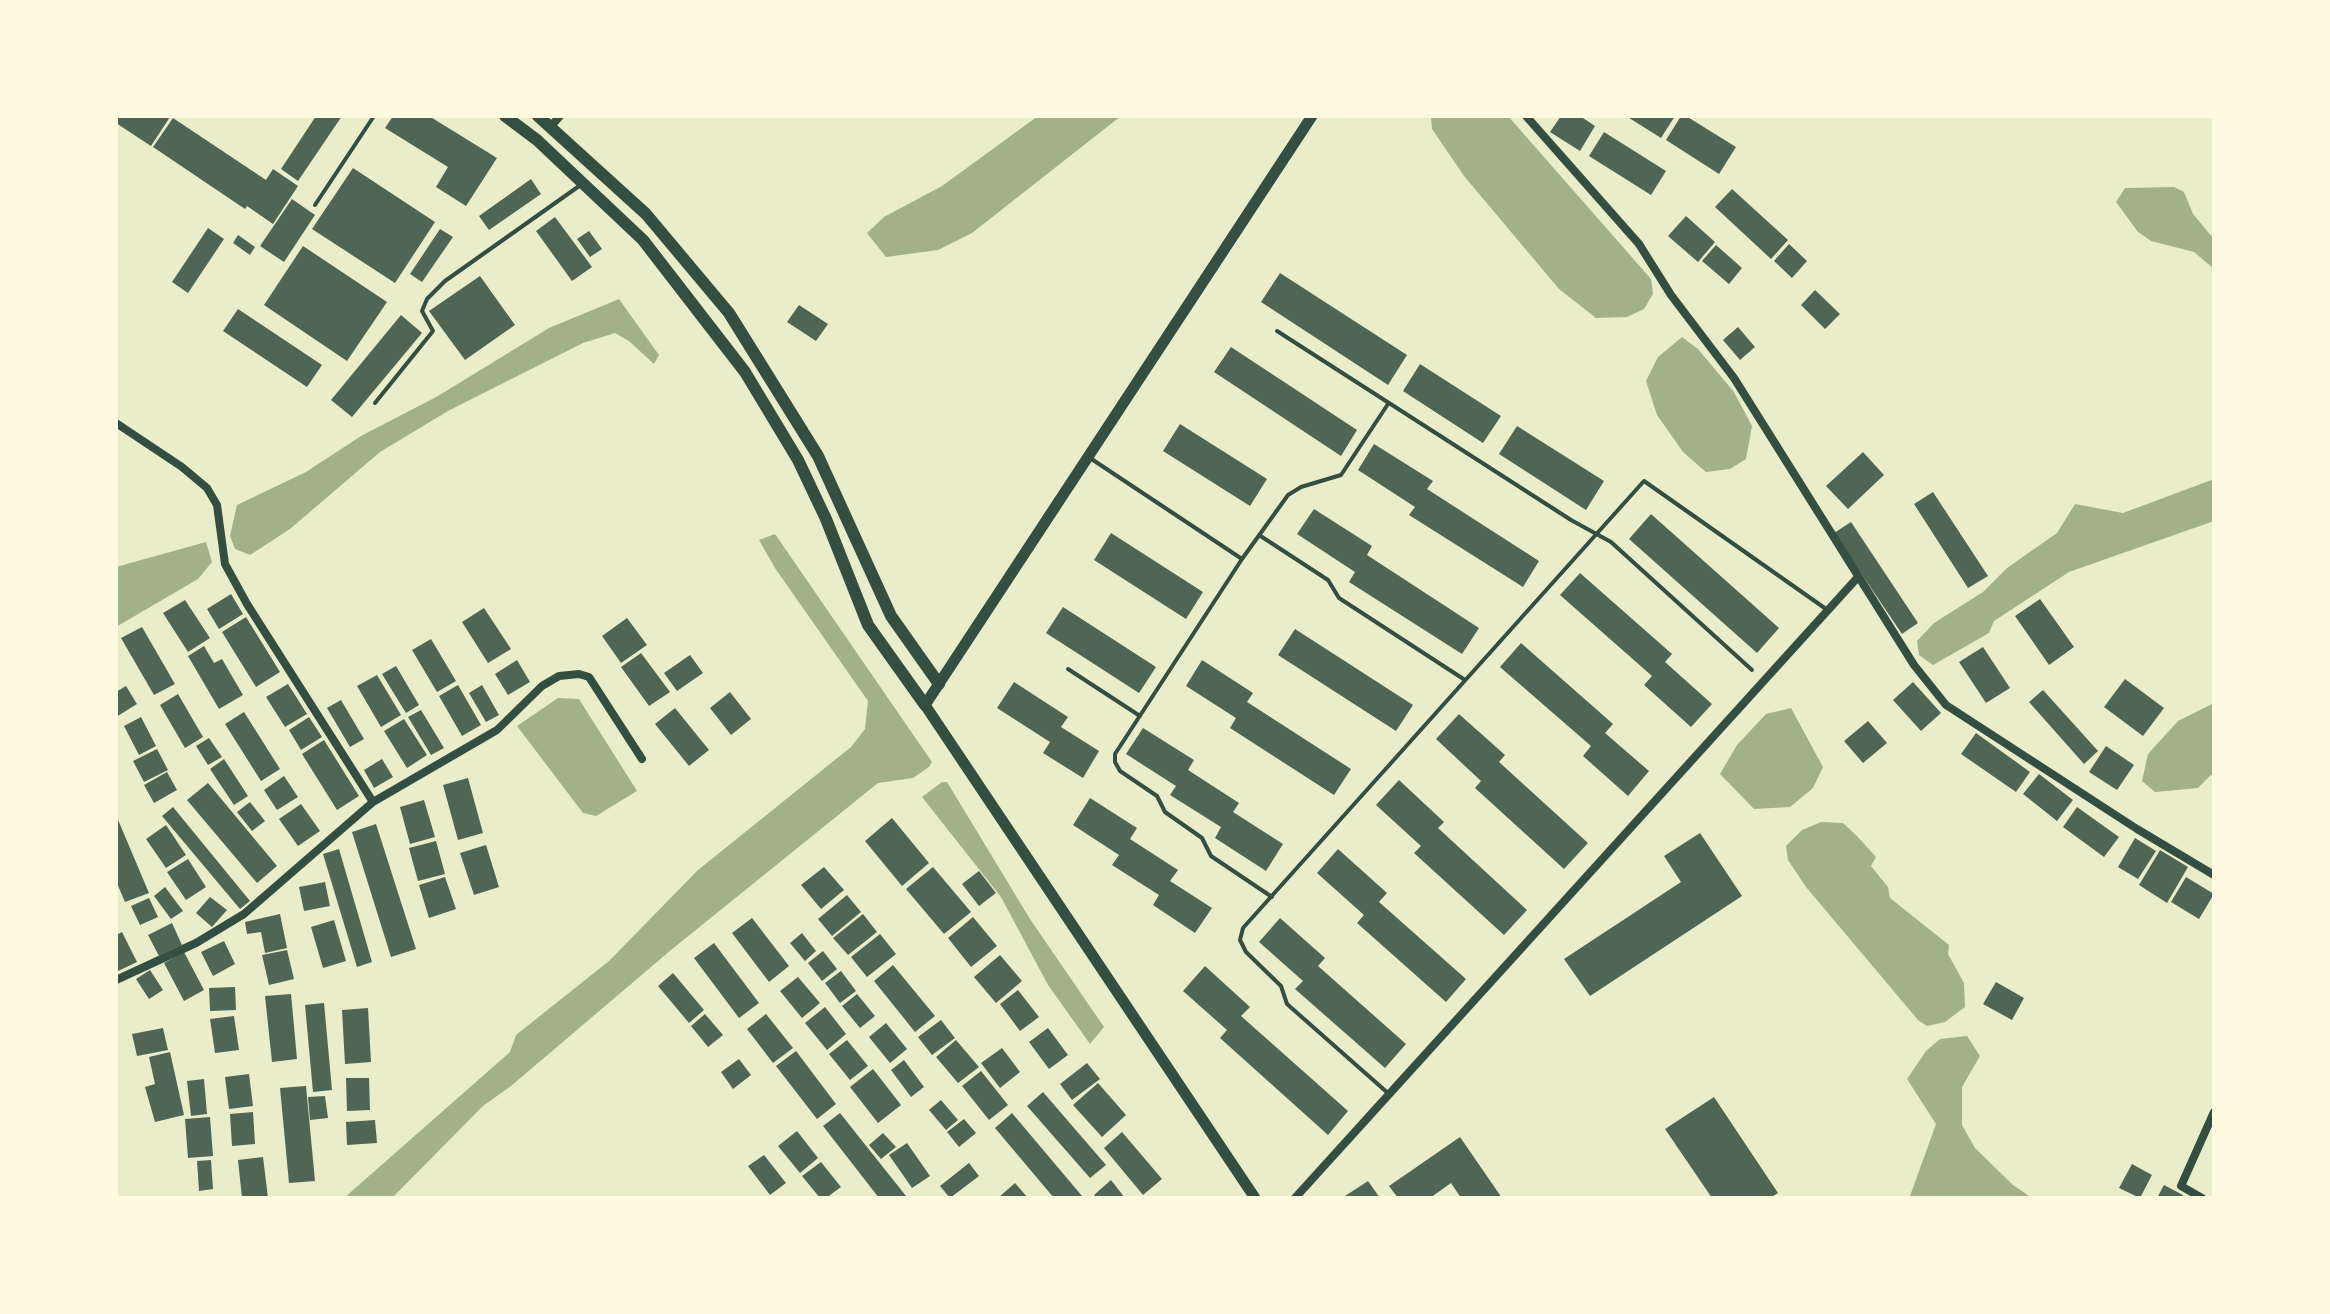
<!DOCTYPE html>
<style>
body{margin:0}
#map{position:relative;width:2330px;height:1314px;overflow:hidden;background:#e9edc9;font-family:"Golos Text",sans-serif}
canvas{display:block}
.frame{position:absolute;inset:0;border:118px solid #fefae0;pointer-events:none}
</style>
<div id="map">
<canvas width="2330" height="1314"></canvas>
<div class="frame"></div>
</div>
<script>
const c = document.querySelector('canvas').getContext('2d');
c.lineJoin = 'round';
function fillPath(path, color) { c.fillStyle = color; c.fill(path, 'evenodd'); }
const shape = rows => new Path2D(rows.map(r => 'M' + r).join(''));
function stroke(path, color, width, dash) { c.strokeStyle = color; c.lineWidth = width; c.lineCap = dash ? 'butt' : 'round'; c.setLineDash(dash || []); c.stroke(path); }
const water = shape([
 [1038,116,1121,116,972,233,938,250,886,257,867,233,884,217,942,186],
 [1431,116,1508,116,1651,279,1653,294,1644,309,1627,317,1596,318,1559,289,1464,176,1432,129],
 [2174,187,2184,192,2193,214,2214,239,2214,269,2194,252,2151,241,2138,232,2116,202,2125,188],
 [619,299,659,355,654,364,629,341,615,333,583,343,448,411,380,452,290,529,250,555,235,549,230,536,237,505,306,472,361,436,438,396,549,328],
 [1682,337,1698,349,1734,392,1752,426,1746,459,1730,469,1706,472,1683,452,1657,415,1646,381,1658,357],
 [2214,479,2214,521,2069,572,1994,621,1989,633,1933,665,1919,655,1917,641,1934,623,1983,592,2007,568,2057,533,2075,504,2123,513],
 [775,534,932,762,929,767,913,778,878,783,671,950,511,1086,483,1106,392,1198,344,1198,510,1052,516,1035,609,961,698,870,851,747,865,729,868,701,775,568,759,540],
 [206,542,212,562,198,579,116,627,116,567],
 [558,698,579,699,637,791,596,816,583,813,517,726],
 [2214,703,2214,772,2198,788,2155,792,2142,781,2148,754,2178,721],
 [1791,708,1823,767,1813,788,1790,807,1754,809,1720,774,1737,745,1766,714],
 [942,782,947,782,1030,919,1104,1027,1090,1044,1048,985,1001,897,922,797],
 [1821,822,1843,823,1857,836,1876,857,1871,866,1888,887,1890,898,1949,945,1948,954,1964,983,1965,1007,1945,1022,1927,1026,1918,1020,1806,887,1788,860,1786,846,1802,830],
 [1967,1036,1980,1056,1962,1087,1962,1125,1975,1148,2013,1185,2032,1198,1910,1196,1936,1124,1907,1079,1926,1051,1940,1039]
]);
const building = shape([
 [116,116,168,116,170,117,151,146,116,123],
 [316,116,342,116,298,181,281,169],
 [393,116,429,116,497,158,466,206,436,187,448,167,385,128],
 [1561,116,1580,116,1595,126,1580,151,1550,132],
 [1626,116,1675,116,1661,138],
 [1681,116,1686,116,1736,147,1719,174,1666,140],
 [173,118,266,180,273,169,298,186,273,224,247,206,245,209,153,147],
 [1604,132,1666,171,1651,195,1589,156],
 [353,168,435,222,395,283,312,229],
 [531,179,541,194,489,230,479,216],
 [1732,189,1788,240,1771,259,1715,207],
 [292,199,315,215,284,262,260,246],
 [1686,216,1715,242,1698,262,1668,236],
 [555,217,592,267,572,281,536,231],
 [208,228,224,239,188,293,172,282],
 [440,229,453,237,422,282,410,274],
 [589,231,602,249,590,257,577,239],
 [238,235,255,247,250,255,233,243],
 [1789,244,1807,261,1792,278,1774,261],
 [1716,245,1742,268,1729,284,1702,261],
 [303,246,387,302,347,361,264,305],
 [1280,273,1407,355,1388,385,1261,302],
 [480,276,515,325,465,360,429,311],
 [1815,290,1840,314,1825,329,1801,305],
 [799,305,828,324,816,341,787,322],
 [238,309,322,365,307,387,223,331],
 [401,315,422,333,352,417,331,400],
 [1738,327,1755,347,1740,360,1723,340],
 [1231,347,1357,430,1341,456,1214,372],
 [1420,364,1501,416,1483,443,1403,391],
 [1180,424,1267,479,1250,506,1163,451],
 [1517,426,1604,481,1586,510,1499,454],
 [1374,444,1433,481,1427,489,1539,561,1523,587,1409,515,1415,507,1358,470],
 [1863,452,1884,475,1848,509,1826,486],
 [1933,492,1988,576,1968,588,1914,504],
 [1314,509,1372,546,1367,555,1479,628,1462,654,1349,582,1355,572,1297,534],
 [1651,514,1779,628,1757,653,1629,539],
 [1851,522,1918,623,1902,634,1834,533],
 [1111,533,1203,592,1186,619,1094,560],
 [1580,573,1672,654,1665,662,1712,704,1691,727,1644,685,1652,676,1560,595],
 [231,594,243,614,219,629,207,609],
 [2040,599,2074,647,2049,665,2015,616],
 [185,600,210,638,188,652,163,613],
 [1063,607,1156,667,1139,693,1046,633],
 [484,608,511,649,488,663,462,622],
 [246,617,280,672,256,687,222,632],
 [627,618,647,645,621,663,602,636],
 [142,627,175,684,154,695,121,638],
 [1295,629,1413,705,1396,731,1278,655],
 [431,639,456,681,437,692,412,650],
 [1521,643,1613,724,1605,733,1649,771,1628,796,1583,756,1591,746,1500,667],
 [204,646,214,663,222,659,243,695,219,709,188,656],
 [1983,647,2010,688,1986,703,1959,662],
 [641,653,670,692,649,706,621,667],
 [690,655,703,673,677,691,664,673],
 [517,660,530,682,508,695,495,674],
 [1202,660,1253,693,1247,702,1351,769,1334,795,1230,728,1236,718,1186,686],
 [396,666,419,705,406,713,382,674],
 [377,675,401,715,381,727,357,686],
 [2125,679,2164,708,2143,736,2104,707],
 [1014,682,1068,717,1061,727,1099,751,1083,778,1043,753,1050,742,997,708],
 [1913,682,1941,713,1921,731,1893,700],
 [288,684,307,714,285,727,266,697],
 [458,685,481,725,462,736,439,696],
 [482,685,499,715,486,722,469,693],
 [126,686,137,704,116,717,116,692],
 [2043,690,2098,751,2084,764,2029,702],
 [730,692,751,719,731,735,710,708],
 [178,694,203,737,185,748,160,705],
 [341,700,364,739,350,747,327,708],
 [675,708,709,750,689,766,655,724],
 [421,710,444,748,431,755,408,717],
 [244,712,280,769,261,781,225,724],
 [1459,714,1505,755,1499,762,1588,843,1564,869,1475,788,1481,781,1436,739],
 [141,717,156,746,139,755,124,726],
 [309,717,322,737,301,750,289,730],
 [404,719,427,755,407,768,384,731],
 [1868,721,1887,743,1863,763,1844,741],
 [1143,728,1194,760,1188,770,1239,803,1233,812,1283,844,1266,871,1215,838,1221,827,1170,795,1176,786,1126,754],
 [1976,733,2030,772,2016,792,1961,754],
 [209,738,222,757,208,765,196,746],
 [324,740,359,796,337,810,302,754],
 [2106,746,2134,765,2117,790,2089,772],
 [157,749,168,770,144,782,133,761],
 [224,759,248,796,234,805,210,769],
 [382,759,393,777,374,788,364,770],
 [167,772,177,790,154,803,144,785],
 [2039,774,2073,800,2057,821,2023,794],
 [284,776,298,797,277,810,264,790],
 [468,778,483,833,458,840,443,785],
 [1399,780,1444,822,1438,828,1527,910,1504,935,1414,853,1421,846,1376,805],
 [208,783,277,866,257,883,187,800],
 [1090,798,1137,828,1130,839,1178,870,1170,881,1212,908,1195,933,1153,905,1159,895,1112,865,1119,855,1073,825],
 [424,800,435,837,410,844,400,807],
 [250,802,265,821,252,831,237,812],
 [301,804,320,831,298,846,279,819],
 [173,807,250,901,240,909,162,816],
 [2077,807,2119,837,2104,857,2063,827],
 [116,815,149,893,125,902,116,881],
 [892,818,929,863,902,886,865,841],
 [376,824,416,949,391,957,352,832],
 [166,825,186,855,166,868,146,839],
 [1700,833,1742,896,1590,996,1564,959,1681,882,1664,856],
 [2135,838,2156,851,2138,879,2118,867],
 [436,841,445,874,418,881,409,848],
 [486,845,499,887,474,895,460,853],
 [339,849,372,962,357,967,323,854],
 [1338,849,1387,893,1379,902,1466,979,1446,1002,1357,923,1364,915,1317,873],
 [2160,850,2188,867,2167,903,2139,885],
 [188,859,206,887,186,900,167,872],
 [824,867,844,890,821,909,801,885],
 [933,867,971,912,944,934,906,889],
 [979,871,996,893,979,906,962,884],
 [445,877,456,909,429,918,419,885],
 [2186,877,2214,894,2199,919,2171,902],
 [325,882,330,906,304,911,299,887],
 [165,887,183,911,171,919,154,896],
 [847,895,861,912,832,936,818,919],
 [210,897,227,910,212,927,196,913],
 [149,898,158,917,140,925,131,906],
 [280,914,287,948,265,953,261,932,247,934,245,922],
 [863,914,877,932,848,955,833,938],
 [973,917,997,946,971,967,948,938],
 [752,918,789,966,769,982,732,933],
 [1280,918,1325,958,1318,966,1406,1044,1385,1068,1295,989,1303,981,1259,942],
 [334,920,346,961,323,968,311,927],
 [172,923,182,945,159,956,148,935],
 [122,932,137,962,116,972,116,935],
 [802,933,816,951,805,961,790,943],
 [880,934,896,954,867,977,851,957],
 [224,941,235,964,213,976,201,952],
 [714,943,759,1003,739,1018,694,958],
 [287,950,294,979,269,985,262,955],
 [823,951,837,969,822,981,808,963],
 [184,952,204,990,184,1001,164,963],
 [1000,955,1022,981,996,1003,974,977],
 [893,965,935,1016,915,1032,874,981],
 [1205,966,1250,1007,1241,1016,1348,1111,1328,1135,1220,1038,1227,1030,1183,991],
 [150,970,163,990,149,999,136,979],
 [841,971,856,991,840,1003,825,983],
 [673,973,704,1010,689,1023,658,986],
 [798,977,820,1003,802,1018,780,991],
 [1996,982,2024,998,2012,1020,1983,1004],
 [235,987,236,1010,210,1011,209,988],
 [1018,990,1039,1017,1020,1031,1000,1004],
 [291,994,297,1059,272,1062,265,996],
 [857,994,875,1016,860,1028,842,1006],
 [324,1003,332,1090,313,1092,305,1005],
 [825,1007,846,1034,827,1050,805,1023],
 [368,1008,371,1062,345,1064,342,1010],
 [705,1014,723,1035,708,1047,691,1026],
 [766,1014,793,1048,773,1063,747,1029],
 [234,1016,239,1050,215,1053,210,1019],
 [941,1020,955,1038,932,1055,918,1037],
 [886,1023,907,1049,890,1063,869,1037],
 [163,1028,168,1050,137,1056,132,1034],
 [1048,1028,1068,1055,1049,1069,1029,1042],
 [847,1040,868,1066,850,1080,829,1054],
 [956,1040,979,1067,958,1083,936,1057],
 [1002,1048,1020,1072,1000,1088,981,1063],
 [796,1051,836,1104,817,1119,776,1066],
 [170,1052,184,1115,155,1122,145,1087,155,1084,149,1057],
 [739,1059,751,1075,733,1089,721,1072],
 [904,1060,924,1087,911,1097,891,1070],
 [1087,1063,1100,1079,1072,1100,1060,1084],
 [873,1069,901,1105,878,1123,850,1087],
 [981,1071,1008,1105,989,1120,962,1086],
 [249,1074,253,1106,229,1109,225,1077],
 [346,1078,369,1078,370,1110,347,1111],
 [204,1079,207,1114,191,1116,187,1081],
 [1098,1083,1126,1115,1102,1137,1073,1105],
 [306,1086,315,1181,289,1183,280,1088],
 [1043,1092,1106,1165,1090,1178,1027,1106],
 [325,1096,328,1118,310,1120,308,1097],
 [1714,1097,1778,1193,1770,1198,1712,1198,1665,1129],
 [941,1100,958,1120,946,1130,929,1110],
 [253,1112,255,1144,232,1146,230,1114],
 [840,1113,906,1196,904,1198,879,1198,823,1126],
 [1012,1113,1082,1196,1080,1198,1054,1198,995,1128],
 [210,1117,213,1156,188,1158,185,1119],
 [964,1119,976,1133,959,1147,947,1132],
 [375,1120,377,1143,347,1145,346,1122],
 [797,1131,818,1158,800,1173,778,1146],
 [1122,1132,1162,1179,1143,1195,1104,1148],
 [883,1133,896,1147,881,1159,869,1145],
 [1460,1137,1502,1198,1461,1198,1451,1183,1430,1198,1398,1198,1389,1186],
 [907,1143,930,1176,912,1188,889,1155],
 [764,1155,786,1183,770,1195,748,1166],
 [263,1157,268,1198,242,1198,238,1160],
 [211,1160,213,1189,199,1191,197,1161],
 [821,1162,841,1187,826,1198,820,1198,802,1176],
 [969,1163,979,1176,950,1198,940,1186],
 [2132,1164,2152,1175,2140,1198,2119,1188],
 [1111,1180,1125,1198,1097,1198,1094,1195],
 [1368,1181,1380,1198,1342,1198],
 [1015,1183,1028,1198,998,1198],
 [2164,1185,2183,1195,2181,1198,2157,1198]
]);
const service = shape([
 [315,205,374,116],
 [1277,331,1571,520,1611,542,1752,670],
 [375,403,433,331,422,311,427,299,445,281,582,184],
 [1090,458,1242,559,1288,495,1301,487,1341,475,1388,404],
 [1259,535,1328,580,1339,598,1465,680],
 [1242,559,1115,754,1115,762,1120,771,1157,796,1165,812,1202,838,1211,856,1272,897],
 [1068,669,1140,716],
 [1389,1094,1287,1004,1281,986,1246,952,1240,940,1243,928,1644,481,1826,609]
]);
const minor = shape([
 [1526,116,1639,244,1671,295,1734,378,1914,665,1946,705,2137,829,2214,875],
 [551,126,560,116],
 [116,423,182,467,207,488,217,505,225,564,247,604,373,802],
 [116,980,196,943,244,914,373,802,497,730,542,686,559,676,579,674,589,677,642,759],
 [1295,1198,1858,577],
 [2202,1198,2181,1186,2214,1112]
]);
const tertiary = shape([
 [1255,1198,925,705,1312,116]
]);
const secondary = shape([
 [505,116,537,140,643,240,745,372,798,460,826,519,868,625,925,705],
 [538,116,646,214,729,313,818,456,891,616,939,684]
]);
fillPath(water, '#a3b18a');
fillPath(building, '#4f6655');
stroke(service, '#344e41', 4);
stroke(minor, '#344e41', 8);
stroke(tertiary, '#344e41', 11);
stroke(secondary, '#344e41', 12);
</script>
